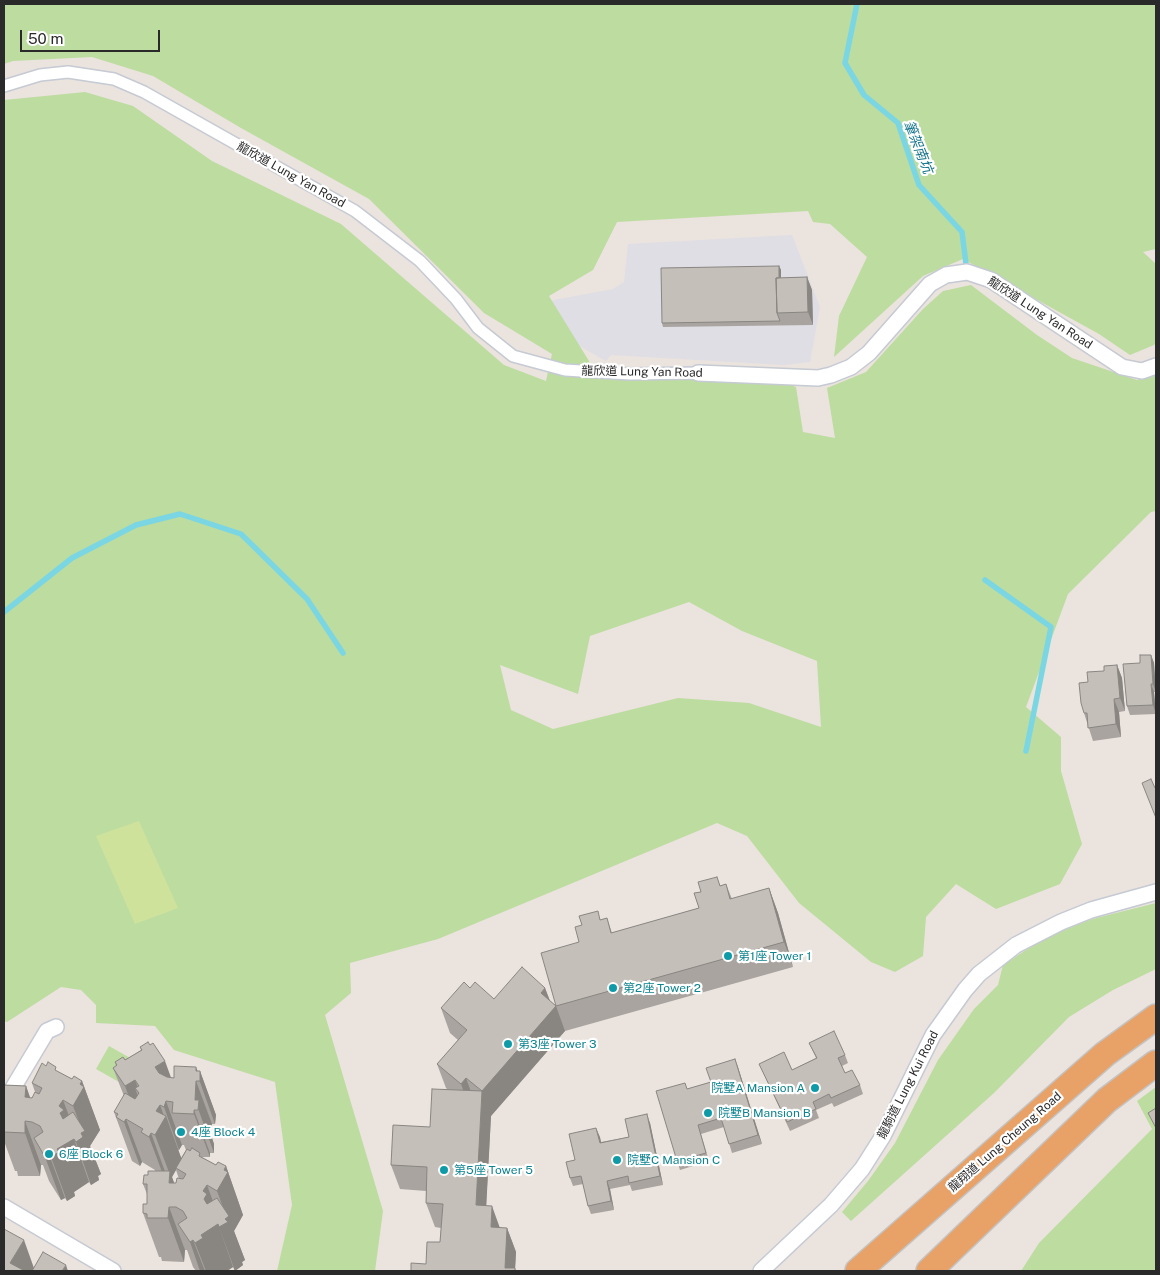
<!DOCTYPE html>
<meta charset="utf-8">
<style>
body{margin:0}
#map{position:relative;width:1160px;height:1275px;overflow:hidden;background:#ebe3de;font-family:"Public Sans",sans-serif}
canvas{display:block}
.frame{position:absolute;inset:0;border:5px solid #2a2a2a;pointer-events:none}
.scale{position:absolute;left:20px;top:30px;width:140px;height:22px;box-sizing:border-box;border:2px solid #2a2a2a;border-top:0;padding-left:6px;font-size:15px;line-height:18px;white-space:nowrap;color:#2a2a2a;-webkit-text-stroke:4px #fff;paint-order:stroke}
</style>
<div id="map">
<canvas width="1160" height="1275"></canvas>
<div class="frame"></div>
<div class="scale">50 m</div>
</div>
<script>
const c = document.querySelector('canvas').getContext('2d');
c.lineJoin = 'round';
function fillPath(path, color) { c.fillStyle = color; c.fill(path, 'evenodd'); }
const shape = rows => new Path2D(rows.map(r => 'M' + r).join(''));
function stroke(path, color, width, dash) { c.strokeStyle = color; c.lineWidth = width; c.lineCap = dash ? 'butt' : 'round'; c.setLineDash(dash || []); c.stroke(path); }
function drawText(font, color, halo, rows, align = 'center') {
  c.font = font + ' "Public Sans","Noto Sans TC",sans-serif'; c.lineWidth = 4.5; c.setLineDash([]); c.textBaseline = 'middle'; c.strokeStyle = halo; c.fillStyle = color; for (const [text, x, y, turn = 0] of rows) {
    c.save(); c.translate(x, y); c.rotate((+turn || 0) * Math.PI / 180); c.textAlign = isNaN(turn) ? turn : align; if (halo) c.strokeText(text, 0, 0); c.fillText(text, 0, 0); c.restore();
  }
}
const industrial = shape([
 [792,235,820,307,810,362,784,365,611,355,606,361,572,342,548,301,613,289,624,282,628,244]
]);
const green = shape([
 [4,4,1156,4,1156,249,1143,252,1156,264,1156,342,1154,345,1130,355,1099,334,963,259,923,276,834,357,839,316,867,257,830,224,813,222,808,211,617,222,593,270,549,296,592,366,709,381,773,379,796,387,803,432,835,438,827,388,866,372,923,309,943,291,971,285,1037,335,1072,358,1137,380,1156,371,1156,511,1151,512,1068,594,1026,707,1061,737,1061,771,1082,844,1060,884,996,909,956,884,926,917,923,956,895,972,871,962,799,903,747,836,717,823,438,939,350,963,351,993,325,1015,383,1211,375,1271,277,1271,292,1205,275,1082,174,1050,155,1026,96,1023,96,1005,81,990,61,987,7,1022,4,1021,4,100,85,92,133,106,212,161,341,224,504,365,546,381,552,354,484,313,369,199,241,128,153,76,92,57,13,61,4,64],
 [689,602,742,631,817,661,821,727,749,703,678,698,553,729,511,710,500,665,578,694,590,636],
 [1156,903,1156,969,1113,990,1069,1017,994,1093,851,1221,842,1212,868,1181,895,1143,938,1060,974,1009,998,985,1003,965,1046,937,1092,919],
 [109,1046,132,1059,119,1082,96,1069],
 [1156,1087,1156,1271,1021,1271,1039,1243,1152,1129,1137,1101]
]);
const pitch = shape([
 [139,821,178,908,135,924,96,836]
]);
const stream = shape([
 [857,4,845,63,864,95,898,123,919,185,962,232,967,272],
 [985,580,1051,627,1026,751],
 [4,612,72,558,136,525,180,514,241,534,307,599,343,653]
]);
const pedestrian = shape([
 [4,86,40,75,68,72,114,79,144,92,355,211,420,261,456,299,478,328,513,356,565,370,630,374,698,373]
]);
const minor = shape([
 [698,373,818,378,831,375,851,367,869,353,930,284,946,275,967,272,991,280,1122,367,1142,371,1156,366],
 [4,1103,47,1031,56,1027],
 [4,1207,113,1271],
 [761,1271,831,1205,862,1169,883,1136,933,1035,965,990,979,974,1016,945,1061,922,1091,910,1156,892]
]);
const trunk = shape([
 [858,1271,1105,1054,1156,1017],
 [929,1271,1107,1100,1156,1063]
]);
const wall = shape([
 [779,266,781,270,781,278,807,277,812,290,813,325,663,327,662,323],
 [1151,655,1154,663,1156,692,1154,692,1156,714,1130,715,1127,706,1140,663],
 [1117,665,1122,678,1125,711,1119,712,1121,737,1093,741,1084,713,1104,671],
 [717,877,720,886,726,884,732,899,769,888,778,913,793,967,565,1031,491,1116,486,1206,500,1228,507,1228,516,1252,515,1268,516,1271,411,1271,426,1264,440,1242,441,1228,435,1227,426,1203,426,1191,400,1189,391,1165,430,1127,448,1090,446,1088,437,1064,458,1040,450,1033,441,1008,470,988,494,999,545,988,550,1001,556,1006,579,942,601,920,607,918,612,933,699,908,701,892],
 [809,1043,845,1055,848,1063,842,1066,845,1073,860,1085,863,1094,834,1107,832,1103,816,1110,819,1118,790,1131,763,1072,759,1064,792,1070,816,1058],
 [140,1047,171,1078,174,1078,200,1071,216,1115,215,1124,212,1124,211,1135,214,1144,214,1153,210,1153,210,1157,202,1157,216,1165,226,1166,243,1215,234,1231,245,1260,242,1262,243,1265,235,1271,233,1267,227,1271,196,1271,193,1267,187,1250,185,1250,184,1262,162,1261,161,1257,159,1257,143,1213,147,1204,147,1194,143,1184,148,1175,155,1171,155,1170,142,1162,140,1166,132,1161,114,1112,124,1096,113,1068,116,1066,115,1062,125,1060,141,1050],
 [182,1145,184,1145,186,1150,181,1158,178,1150,179,1150],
 [176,1170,179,1179,176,1183,174,1183,172,1177],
 [735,1059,762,1144,732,1153,724,1127,701,1134,709,1161,680,1170,677,1161,685,1083,687,1089,711,1082],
 [58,1072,72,1079,82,1081,100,1130,90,1146,101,1174,98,1176,99,1180,91,1185,89,1182,74,1192,75,1196,67,1201,65,1198,61,1200,49,1181,43,1165,41,1165,40,1176,18,1176,17,1171,15,1171,4,1141,4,1085,26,1086,30,1098,32,1098,35,1092,32,1083],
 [650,1123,663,1185,632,1191,630,1185,610,1189,614,1210,591,1214,588,1206,583,1184,573,1186,570,1178,575,1160,596,1128,601,1142,629,1137]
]);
const shadedWall = shape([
 [779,266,781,270,781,312,780,312],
 [807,277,812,290,813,325,808,312],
 [1151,655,1154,663,1156,692,1153,684],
 [1117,665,1122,678,1125,711,1120,698],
 [1151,684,1154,692,1156,714,1153,705],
 [1114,699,1119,712,1121,737,1116,724],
 [769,888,778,913,793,967,784,942],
 [545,988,553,1009,556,1006,565,1031,491,1116,485,1230,476,1205,482,1091,541,993],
 [735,1059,738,1067,762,1144,758,1135],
 [165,1061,181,1105,173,1102,155,1067],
 [196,1067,200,1077,200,1071,216,1115,215,1124,196,1071],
 [466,1078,475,1103,470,1109,461,1084],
 [135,1080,151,1123,139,1093,135,1088,148,1125,140,1127,125,1086],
 [82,1081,100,1130,90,1146,101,1174,98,1176,99,1180,91,1185,76,1142,74,1139,89,1182,74,1192,75,1196,67,1201,51,1157,57,1149,60,1113,59,1106,63,1100,78,1140,81,1133,83,1132,73,1106,80,1084],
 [196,1081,212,1124,211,1135,214,1144,214,1153,195,1100],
 [26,1086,41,1128,25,1097],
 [166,1101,182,1145,179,1150,164,1107],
 [160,1105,165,1119,166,1116,182,1160,176,1168,176,1170,172,1177,186,1215,169,1183,170,1175,155,1135,156,1111],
 [194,1110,210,1153,210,1157,194,1114],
 [647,1114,650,1123,663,1185,660,1176],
 [126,1119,142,1162,140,1166,124,1122],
 [25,1121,41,1165,40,1176,25,1133],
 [596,1128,600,1137,603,1151,600,1143],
 [151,1133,167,1177,165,1180,149,1137],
 [49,1154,65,1198,61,1200,45,1157],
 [226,1166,243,1215,234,1231,245,1260,242,1262,243,1265,235,1271,218,1224,233,1267,227,1271,206,1271,195,1243,201,1235,204,1199,203,1191,207,1185,222,1226,225,1219,227,1218,217,1191,224,1170],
 [607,1181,610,1189,614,1210,611,1201],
 [492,1206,501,1231,491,1227],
 [169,1207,185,1250,184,1262,168,1218],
 [507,1228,516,1252,515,1271,505,1268],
 [24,1240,35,1271,13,1271,10,1263],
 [193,1240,205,1271,200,1271,190,1242],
 [66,1265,68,1271,62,1271]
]);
const building = shape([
 [779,266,779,278,776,278,777,313,780,321,662,323,661,268,779,266],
 [807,277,808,312,777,313,776,278,807,277],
 [1140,655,1151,655,1153,684,1151,684,1153,705,1127,706,1123,664,1140,663,1140,655],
 [1117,665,1120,698,1114,699,1116,724,1088,728,1087,713,1084,713,1081,703,1079,683,1088,682,1087,672,1104,671,1104,666,1117,665],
 [1151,779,1155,788,1156,787,1156,818,1142,783,1151,779],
 [717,877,720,886,726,884,730,899,769,888,784,942,556,1006,541,953,579,942,575,927,582,925,579,916,598,911,600,920,607,918,611,933,699,908,694,893,701,892,698,882,717,877],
 [522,967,545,988,541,993,556,1006,482,1091,466,1078,461,1084,437,1064,467,1030,441,1008,464,982,470,988,475,982,494,999,522,967],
 [834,1031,845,1055,838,1058,845,1073,852,1070,860,1085,831,1098,829,1094,813,1102,816,1109,787,1122,759,1064,784,1052,792,1070,817,1058,809,1043,834,1031],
 [148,1042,150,1045,153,1043,165,1061,155,1067,159,1073,167,1077,174,1078,174,1066,196,1067,196,1071,200,1071,200,1081,196,1081,195,1100,199,1100,198,1110,194,1110,194,1114,172,1113,173,1102,166,1101,164,1107,160,1105,156,1111,166,1116,155,1135,151,1133,149,1137,141,1132,143,1129,126,1119,124,1122,116,1117,118,1114,114,1112,125,1093,135,1099,139,1093,135,1088,139,1086,135,1080,125,1086,113,1068,117,1065,115,1062,123,1057,125,1060,142,1050,140,1047,148,1042],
 [735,1059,758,1135,729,1144,721,1118,698,1125,706,1153,677,1161,656,1091,685,1083,687,1089,711,1082,706,1068,735,1059],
 [48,1062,56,1067,55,1070,72,1079,74,1076,82,1081,80,1084,84,1087,73,1106,63,1100,59,1106,64,1110,60,1113,63,1119,73,1112,85,1131,81,1133,83,1137,76,1142,74,1139,57,1149,59,1152,51,1157,49,1154,45,1157,34,1138,43,1132,40,1126,32,1122,25,1121,25,1133,4,1132,4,1085,26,1086,25,1097,32,1098,35,1092,39,1094,42,1088,32,1083,42,1063,46,1066,48,1062],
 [432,1089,482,1091,476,1205,492,1206,491,1227,507,1228,505,1268,515,1268,515,1271,411,1271,411,1263,426,1264,427,1242,440,1242,443,1204,426,1203,427,1167,391,1165,393,1125,430,1127,432,1089],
 [1156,1108,1156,1128,1148,1113,1156,1108],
 [647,1114,660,1176,629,1183,628,1176,607,1181,611,1201,588,1206,581,1176,570,1178,566,1162,575,1160,569,1134,596,1128,600,1143,629,1137,625,1119,647,1114],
 [192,1148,200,1153,199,1156,216,1165,218,1162,226,1166,224,1170,228,1172,217,1191,207,1185,203,1191,207,1194,204,1199,207,1204,217,1198,229,1216,225,1219,228,1222,219,1227,218,1224,201,1235,203,1238,195,1243,193,1240,190,1242,178,1224,187,1218,183,1211,176,1207,169,1207,168,1218,147,1218,147,1214,143,1213,143,1204,147,1204,147,1184,143,1184,144,1175,148,1175,148,1171,170,1171,169,1183,176,1183,177,1178,183,1179,186,1174,176,1168,187,1149,190,1151,192,1148],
 [4,1229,24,1240,10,1263,25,1271,4,1271,4,1229],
 [43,1252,66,1265,62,1271,32,1271,43,1252]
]);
const markers = [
 [728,956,5,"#0f9aa8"],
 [613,988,5,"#0f9aa8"],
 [508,1044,5,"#0f9aa8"],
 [815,1088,5,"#0f9aa8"],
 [708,1113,5,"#0f9aa8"],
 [181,1132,5,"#0f9aa8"],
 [49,1154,5,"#0f9aa8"],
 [617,1160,5,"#0f9aa8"],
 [444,1170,5,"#0f9aa8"]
];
const streetNames = [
 ["龍欣道 Lung Yan Road",291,175,29],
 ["龍欣道 Lung Yan Road",1040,313,33],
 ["龍欣道 Lung Yan Road",642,372,1],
 ["龍駒道 Lung Kui Road",908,1085,-63],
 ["龍翔道 Lung Cheung Road",1005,1142,-41]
];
const cultureNames = [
 ["第1座 Tower 1",738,956],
 ["第2座 Tower 2",623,988],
 ["第3座 Tower 3",518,1044],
 ["院墅A Mansion A",805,1088,"right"],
 ["院墅B Mansion B",718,1113],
 ["4座 Block 4",191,1132],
 ["6座 Block 6",59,1154],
 ["院墅C Mansion C",627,1160],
 ["第5座 Tower 5",454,1170]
];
const waterNames = [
 ["筆架南坑",918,147,68]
];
fillPath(industrial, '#dfdee4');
fillPath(green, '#bddca0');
fillPath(pitch, '#cfe29c');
stroke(stream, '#7bd6e3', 5.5);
stroke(pedestrian, '#c5cad3', 14);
stroke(minor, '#c5cad3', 18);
stroke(trunk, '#c3c3c3', 28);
stroke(pedestrian, '#fff', 11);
stroke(minor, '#fff', 15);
stroke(trunk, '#e8a268', 25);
fillPath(wall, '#a9a49f');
fillPath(shadedWall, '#898682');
fillPath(building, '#c4bfb9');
stroke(building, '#898682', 1);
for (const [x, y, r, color] of markers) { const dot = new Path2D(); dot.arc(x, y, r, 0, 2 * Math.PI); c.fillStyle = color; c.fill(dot); stroke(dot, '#fff', 2); }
drawText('12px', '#2a2a2a', '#fff', streetNames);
drawText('12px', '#0d838f', '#fff', cultureNames, 'left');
drawText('italic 14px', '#1a778e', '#fff', waterNames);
</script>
